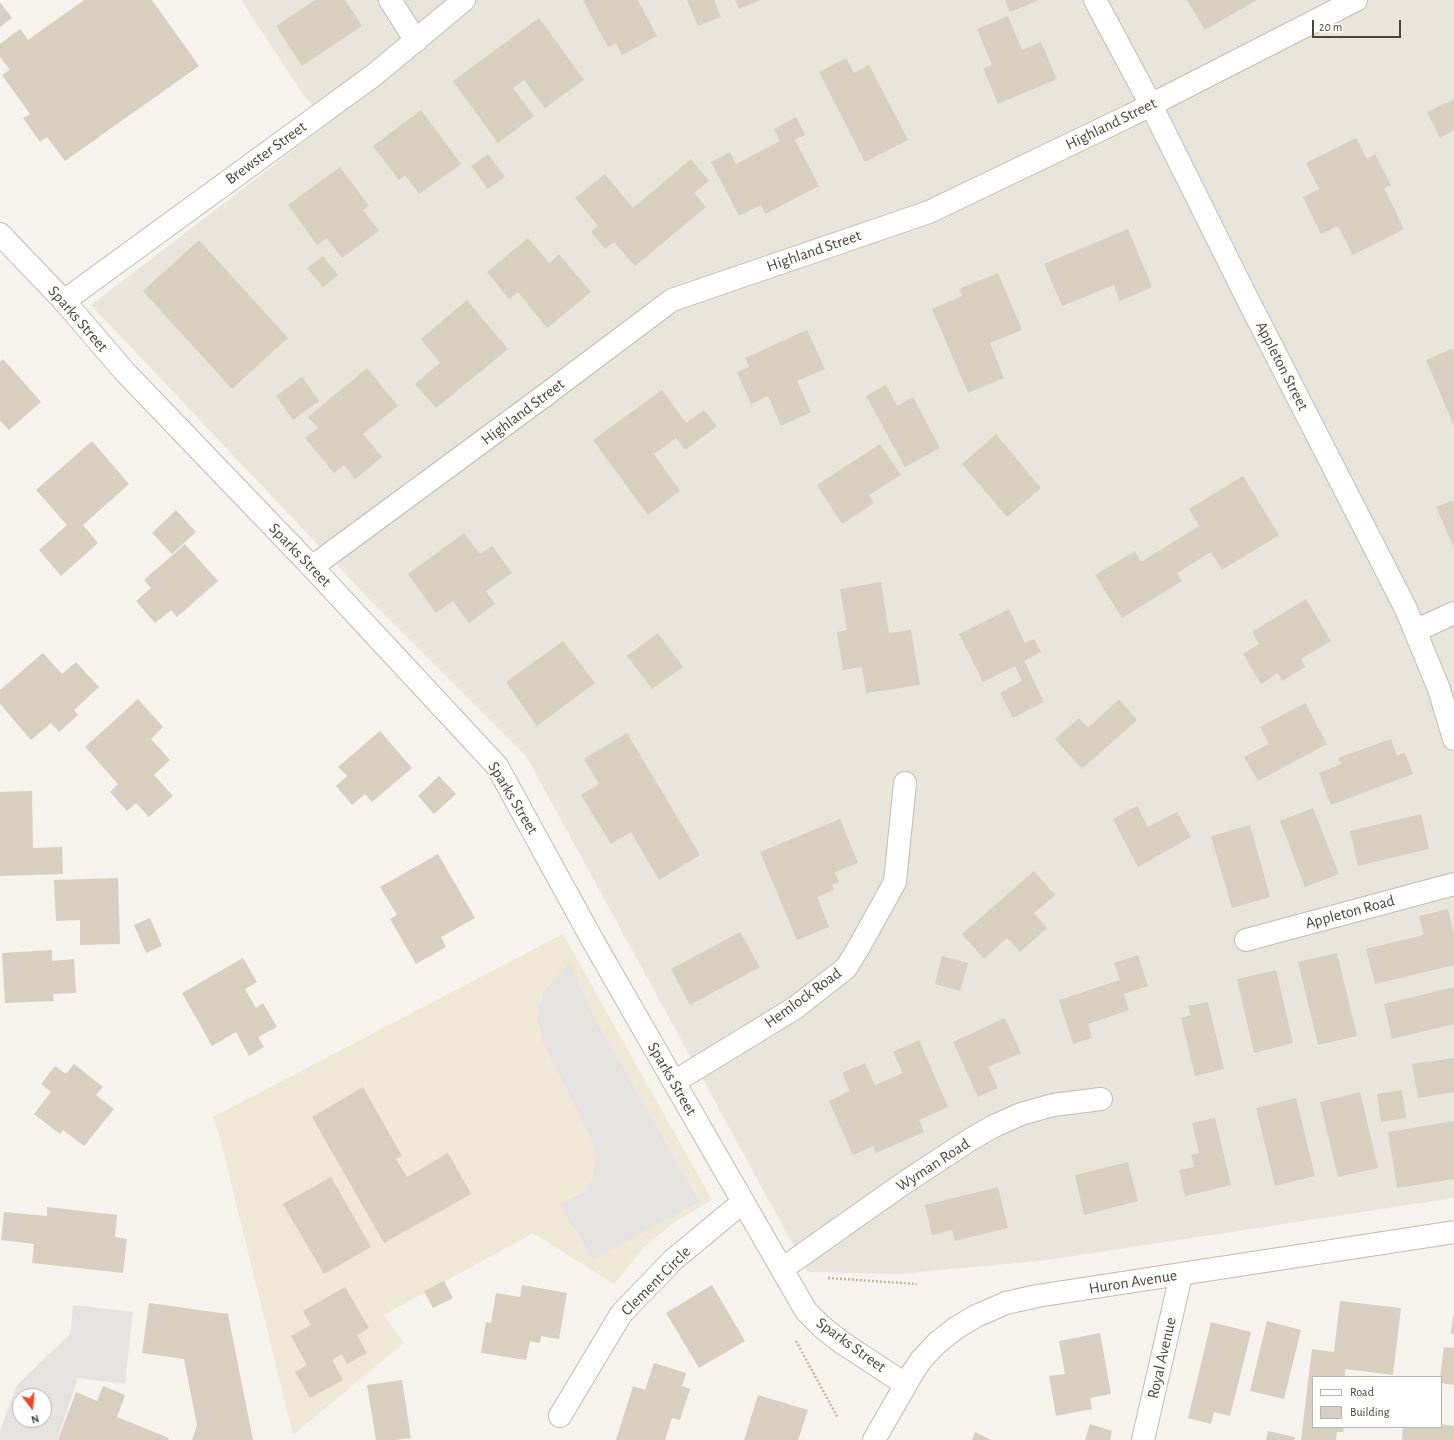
<!DOCTYPE html>
<style>
body{margin:0}
#map{position:relative;width:1454px;height:1440px;overflow:hidden;background:#f6f3ec;font-family:"Alegreya Sans",sans-serif}
canvas{display:block}
.legend{position:absolute;left:1312px;top:1376px;width:130px;height:52px;box-sizing:border-box;background:#fff;border:1px solid #b7b4b0;margin:0;padding:5px 7px;list-style:none;font-size:12px;color:#4b4439}
.legend li{display:flex;align-items:center;gap:8px;height:20px}
.legend b{width:20px;border:1px solid #b7b4b0}
.north{position:absolute;left:12px;top:1388px;width:40px;height:40px;box-sizing:border-box;background:#fff;border:1px solid #b7b4b0;border-radius:50%;rotate:164deg;font-size:11px;font-weight:700;line-height:16px;text-align:center;color:#4b4439}
.north::after{content:'';display:block;margin:auto;width:14px;height:18px;background:#fc3f1d;clip-path:polygon(50% 0,100% 100%,50% 72%,0 100%)}
.scale{position:absolute;left:1312px;top:20px;width:89px;height:18px;box-sizing:border-box;border:2px solid #4b4439;border-top:0;padding-left:5px;font-size:12px;line-height:14px;white-space:nowrap;color:#4b4439;-webkit-text-stroke:3px #fff;paint-order:stroke}
</style>
<div id="map">
<canvas width="1454" height="1440"></canvas>
<ul class="legend">
<li><b style="height:5px;background:#fff"></b>Road</li>
<li><b style="height:11px;background:#d8cfc1"></b>Building</li>
</ul>
<div class="north">N</div>
<div class="scale">20 m</div>
</div>
<script>
const c = document.querySelector('canvas').getContext('2d');
c.lineJoin = 'round';
function fillPath(path, color) { c.fillStyle = color; c.fill(path, 'evenodd'); }
const shape = rows => new Path2D(rows.map(r => 'M' + r).join(''));
function stroke(path, color, width, dash) { c.strokeStyle = color; c.lineWidth = width; c.lineCap = dash ? 'butt' : 'round'; c.setLineDash(dash || []); c.stroke(path); }
function drawText(font, color, halo, rows, align = 'center') {
  c.font = font + ' "Alegreya Sans",sans-serif'; c.lineWidth = 3; c.setLineDash([]); c.textBaseline = 'middle'; c.strokeStyle = halo; c.fillStyle = color; for (const [text, x, y, turn = 0] of rows) {
    c.save(); c.translate(x, y); c.rotate((+turn || 0) * Math.PI / 180); c.textAlign = isNaN(turn) ? turn : align; if (halo) c.strokeText(text, 0, 0); c.fillText(text, 0, 0); c.restore();
  }
}
const residential = shape([
 [241,0,1454,0,1454,1198,1047,1260,900,1274,808,1272,526,756,371,601,91,305,330,122,305,97]
]);
const education = shape([
 [563,934,712,1200,673,1223,644,1247,614,1284,533,1233,384,1315,404,1343,293,1435,220,1138,213,1117]
]);
const parking = shape([
 [570,962,591,1012,699,1202,593,1259,559,1204,587,1191,592,1180,596,1152,569,1092,544,1046,537,1018,544,991],
 [73,1305,133,1312,125,1384,78,1378,57,1440,0,1440,0,1430,17,1385,71,1333],
 [20,1396,44,1396,44,1420,20,1420]
]);
const building = shape([
 [84,0,152,0,199,66,65,161,47,137,40,142,23,118,30,114,2,75,10,70,0,57,0,44,20,29,28,40],
 [315,0,345,0,362,26,302,66,276,26],
 [585,0,638,0,657,36,622,55,616,43,608,47,583,1],
 [687,0,714,0,721,17,698,26],
 [735,0,760,0,739,9],
 [1005,0,1037,0,1037,1,1010,12],
 [1187,0,1257,0,1205,30],
 [0,2,12,18,0,27],
 [1008,16,1022,50,1041,42,1057,79,998,104,983,68,992,65,977,29],
 [539,18,584,80,545,108,524,80,513,88,534,116,498,143,453,81],
 [846,58,854,73,869,65,908,140,865,162,819,72],
 [1454,99,1454,130,1440,138,1427,112],
 [421,110,461,164,419,194,405,175,399,180,373,146],
 [796,117,805,135,795,140,819,186,765,214,761,205,739,216,711,162,730,152,736,164,780,141,774,129],
 [1356,138,1367,159,1375,154,1391,185,1384,188,1404,229,1353,255,1338,226,1321,234,1303,197,1319,189,1306,163],
 [488,154,505,177,488,189,471,166],
 [691,159,709,181,694,193,706,207,635,266,614,242,605,249,591,232,598,226,575,198,605,174,633,208],
 [340,167,369,206,363,210,379,231,342,258,327,238,317,245,288,205],
 [1128,229,1152,287,1120,301,1114,285,1062,306,1044,264],
 [528,238,549,263,559,254,591,292,547,328,518,292,509,299,487,272],
 [199,240,288,338,232,389,143,291],
 [323,256,338,275,323,287,307,268],
 [998,273,1022,330,990,343,1004,378,968,393,932,309,962,296,959,289],
 [467,300,508,349,436,408,415,384,440,363,421,339],
 [807,330,825,369,797,381,811,412,781,426,768,396,751,404,737,372,749,367,745,358],
 [1454,348,1454,426,1426,360],
 [3,359,41,402,9,430,0,421,0,362],
 [367,368,398,406,363,434,382,457,355,479,344,465,334,473,305,438,318,428,308,417],
 [302,377,319,401,293,420,276,396],
 [886,385,897,406,913,397,940,448,905,467,866,396],
 [662,390,686,423,704,410,717,426,685,450,676,438,654,454,680,491,648,515,593,440],
 [996,434,1041,488,1007,517,962,464],
 [92,441,129,484,83,525,98,543,61,576,39,550,67,525,36,490],
 [880,444,901,475,869,495,874,503,842,524,817,485],
 [1243,476,1279,535,1222,570,1211,552,1177,573,1182,581,1122,618,1095,575,1135,551,1141,562,1199,526,1189,509],
 [1454,500,1454,548,1436,507],
 [176,510,196,532,172,554,152,533],
 [464,533,480,554,492,546,512,573,486,591,495,604,469,623,453,601,436,613,408,574],
 [185,544,218,581,177,617,171,610,155,623,136,601,151,588,144,580],
 [881,582,889,633,911,630,920,685,866,693,862,667,843,670,837,632,847,630,840,589],
 [1306,599,1331,641,1301,659,1305,667,1282,681,1278,673,1261,684,1243,654,1259,644,1252,632],
 [1009,609,1025,643,1034,639,1041,652,1024,661,1044,702,1013,718,1000,693,1022,681,1015,666,983,682,959,634],
 [658,633,683,667,652,689,627,656],
 [563,641,595,683,537,726,506,682],
 [43,653,62,674,76,662,99,687,74,710,78,715,59,732,51,723,31,740,0,704,0,690],
 [138,699,163,727,151,739,170,760,154,775,173,796,149,817,136,803,127,811,110,792,118,784,85,747],
 [1119,699,1137,720,1082,769,1055,739,1079,718,1088,728],
 [1305,703,1327,744,1258,781,1244,757,1269,744,1260,727],
 [380,731,412,768,372,802,365,794,352,805,336,786,347,776,338,767],
 [627,733,700,855,659,880,631,832,611,844,581,795,599,784,584,759],
 [1391,739,1397,755,1405,753,1413,774,1331,805,1319,773,1341,764,1338,758],
 [439,776,456,794,434,814,418,796],
 [32,791,33,848,62,847,63,874,0,876,0,792],
 [1137,806,1148,827,1177,812,1191,837,1138,867,1113,819],
 [1313,808,1339,874,1305,887,1280,821],
 [1421,814,1429,849,1358,866,1350,831],
 [840,819,858,863,835,872,839,882,832,885,834,890,817,897,829,927,797,940,760,852],
 [1250,825,1270,897,1232,908,1211,836],
 [438,854,475,918,441,937,446,947,416,964,390,919,397,915,380,887],
 [1034,871,1055,895,1034,913,1047,928,1020,952,1007,938,984,959,962,934],
 [118,878,120,944,80,945,80,920,56,921,54,880],
 [1448,909,1454,935,1454,965,1375,984,1366,949,1424,935,1419,916],
 [150,918,162,946,146,953,134,925],
 [740,932,760,967,690,1005,671,969],
 [52,950,52,961,74,959,76,993,53,994,54,1001,5,1003,2,953],
 [1337,953,1357,1036,1318,1045,1298,962],
 [1138,955,1148,986,1124,994,1129,1010,1088,1024,1092,1038,1073,1044,1059,1000,1120,980,1114,963],
 [942,956,968,963,960,991,935,984],
 [243,958,257,982,245,989,256,1008,263,1003,277,1027,258,1037,264,1047,249,1056,236,1032,212,1046,182,993],
 [1276,970,1293,1043,1254,1053,1237,979],
 [1454,987,1454,1024,1392,1039,1384,1004],
 [1208,1002,1224,1069,1195,1076,1181,1018,1191,1015,1188,1006],
 [1005,1018,1021,1053,988,1067,998,1088,978,1097,953,1042],
 [919,1040,948,1107,919,1120,924,1132,876,1153,873,1146,853,1155,829,1101,850,1091,842,1073,865,1063,875,1085,903,1073,893,1052],
 [1454,1058,1454,1092,1418,1098,1412,1064],
 [74,1064,103,1087,96,1095,114,1109,84,1146,63,1130,60,1134,34,1114,51,1092,41,1084,55,1066,66,1074],
 [363,1087,402,1156,396,1159,407,1177,448,1153,471,1194,384,1243,312,1117],
 [1402,1090,1406,1118,1381,1122,1377,1094],
 [1360,1092,1378,1168,1338,1177,1320,1102],
 [1296,1098,1315,1176,1275,1186,1256,1108],
 [1215,1118,1231,1185,1185,1196,1179,1170,1194,1167,1191,1155,1199,1153,1192,1123],
 [1454,1121,1454,1179,1397,1188,1388,1132],
 [1128,1162,1138,1201,1084,1215,1075,1175],
 [331,1177,371,1247,324,1274,283,1204],
 [998,1187,1008,1228,955,1241,952,1230,932,1235,925,1205],
 [47,1207,117,1215,115,1237,127,1239,123,1273,32,1263,34,1244,1,1240,4,1212,47,1216],
 [444,1281,453,1298,433,1308,424,1291],
 [522,1285,567,1293,559,1339,541,1336,540,1343,530,1341,526,1360,481,1353,486,1322,491,1323,496,1293,520,1297],
 [712,1285,745,1341,699,1368,666,1313],
 [345,1287,369,1328,357,1335,367,1353,347,1364,342,1354,332,1360,343,1380,310,1398,295,1372,307,1365,291,1336,311,1325,303,1311],
 [1340,1301,1401,1308,1393,1375,1345,1369,1345,1377,1313,1377,1313,1427,1344,1427,1343,1432,1337,1432,1336,1440,1301,1440,1312,1349,1334,1352],
 [149,1303,228,1314,253,1440,192,1440,197,1425,184,1359,142,1353],
 [1453,1317,1454,1317,1454,1334,1451,1334],
 [1267,1321,1301,1330,1284,1399,1250,1391],
 [1211,1322,1251,1332,1230,1416,1214,1412,1211,1424,1188,1418],
 [1100,1333,1111,1394,1090,1398,1092,1409,1056,1416,1049,1376,1065,1374,1059,1341],
 [1444,1347,1454,1348,1454,1385,1441,1383,1440,1377],
 [654,1363,686,1373,682,1386,690,1389,680,1420,672,1418,665,1440,616,1440,633,1386,645,1390],
 [402,1380,411,1438,395,1440,376,1440,367,1385],
 [103,1386,125,1395,117,1417,169,1438,168,1440,58,1440,76,1392,97,1401],
 [758,1395,808,1410,798,1440,744,1440],
 [1090,1424,1112,1431,1110,1440,1085,1440],
 [1441,1424,1454,1426,1454,1440,1402,1440,1403,1427,1441,1427],
 [1268,1431,1295,1437,1294,1440,1266,1440],
 [975,1432,991,1440,972,1440]
]);
const path = shape([
 [828,1278,917,1284],
 [796,1341,838,1418]
]);
const minor = shape([
 [390,0,416,41],
 [1095,0,1151,105,1249,302,1406,609,1439,689,1454,739],
 [64,301,374,75,464,0],
 [312,567,544,396,672,300,929,212,1129,116,1356,0],
 [1415,631,1454,613],
 [1246,940,1454,884],
 [674,1082,795,1008,846,968,859,947,895,882,905,783],
 [782,1269,904,1183,968,1141,992,1127,1021,1114,1053,1105,1101,1099],
 [560,1416,621,1314,673,1260,743,1202],
 [1143,1440,1181,1275]
]);
const tertiary = shape([
 [0,234,64,301,125,372,312,567,497,766,593,941,674,1082,806,1311,822,1327,841,1342,905,1384],
 [874,1440,913,1372,921,1360,937,1343,956,1328,976,1316,1006,1303,1037,1296,1454,1232]
]);
const streetNames = [
 ["Highland Street",1111,124,-26],
 ["Brewster Street",266,153,-36],
 ["Highland Street",814,251,-19],
 ["Sparks Street",78,319,49],
 ["Appleton Street",1282,366,63],
 ["Highland Street",523,412,-37],
 ["Sparks Street",300,555,46],
 ["Sparks Street",513,798,59],
 ["Appleton Road",1350,912,-15],
 ["Hemlock Road",803,998,-36],
 ["Sparks Street",672,1079,60],
 ["Wyman Road",933,1165,-33],
 ["Clement Circle",656,1281,-45],
 ["Huron Avenue",1133,1282,-9],
 ["Sparks Street",851,1345,36],
 ["Royal Avenue",1162,1358,-77]
];
fillPath(residential, '#eae5da');
fillPath(education, '#efe8d6');
fillPath(parking, '#e5e3e0');
fillPath(building, '#d8cfc1');
stroke(minor, '#c2bbae', 24);
stroke(tertiary, '#c2bbae', 24);
stroke(path, '#c4b79f', 2.5, [2, 2]);
stroke(minor, '#fff', 22);
stroke(tertiary, '#fff', 22);
drawText('16px', '#4b4439', '#fff', streetNames);
</script>
